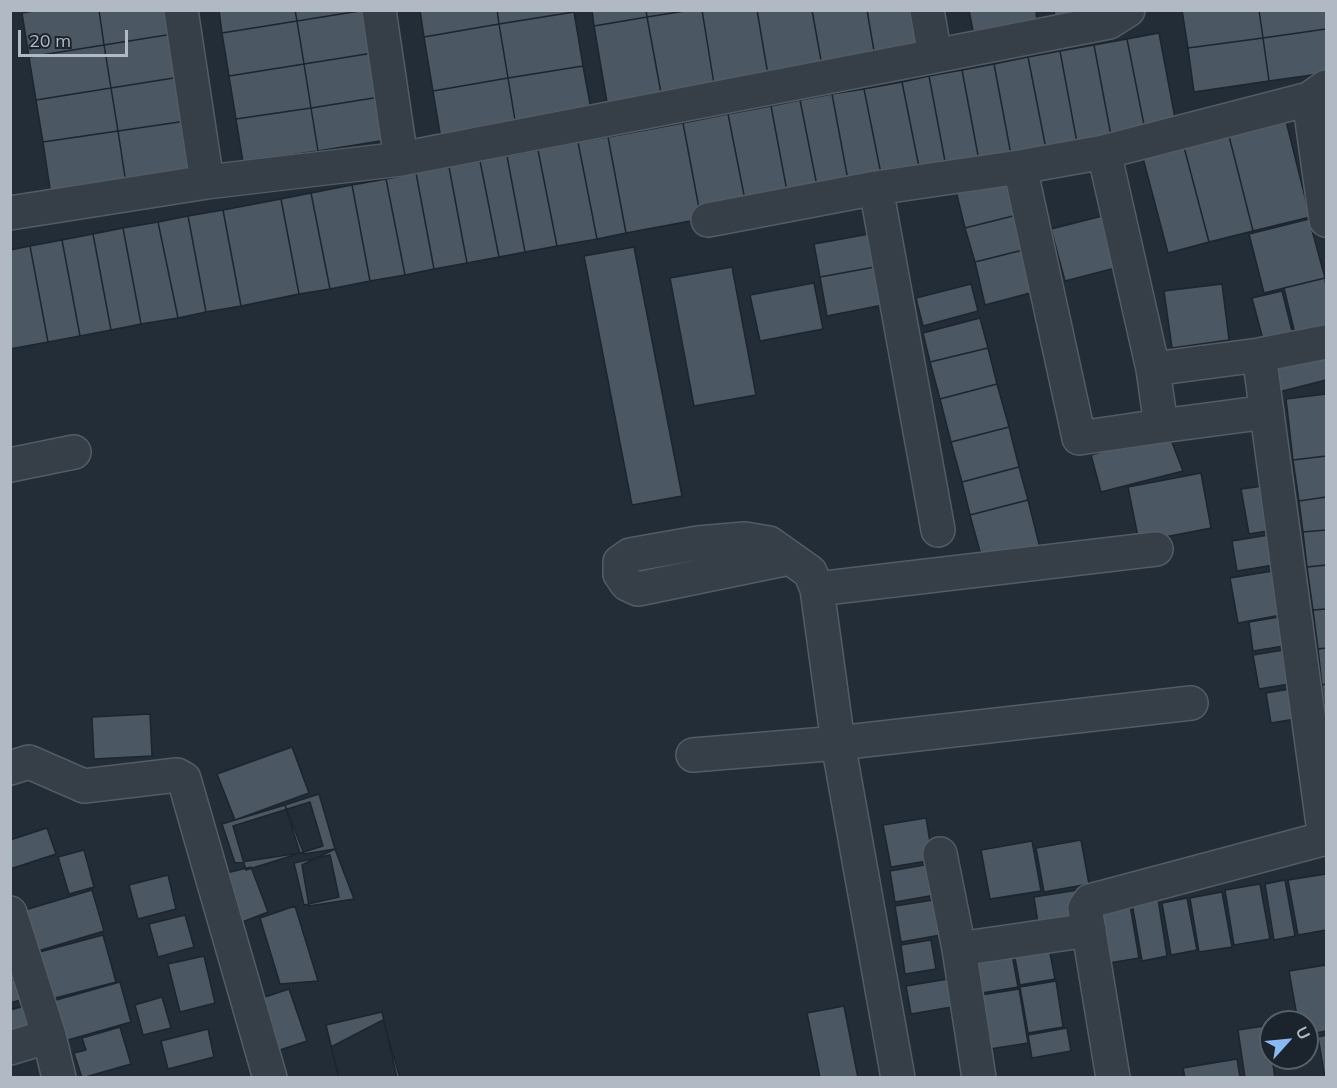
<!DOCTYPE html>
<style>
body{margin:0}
#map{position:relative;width:1337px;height:1088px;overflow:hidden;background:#222d37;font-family:Mulish,sans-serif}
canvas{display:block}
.frame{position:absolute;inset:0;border:12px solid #b0b9c4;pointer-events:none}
.north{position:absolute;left:1259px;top:1010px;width:60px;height:60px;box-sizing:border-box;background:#1b232c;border:2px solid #575f69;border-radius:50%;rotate:63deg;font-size:16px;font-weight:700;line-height:24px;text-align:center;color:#b0b9c4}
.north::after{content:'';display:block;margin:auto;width:21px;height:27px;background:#8ab8f0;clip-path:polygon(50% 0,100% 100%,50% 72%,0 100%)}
.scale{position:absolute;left:18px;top:30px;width:110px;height:27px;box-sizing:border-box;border:3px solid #b0b9c4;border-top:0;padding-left:8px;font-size:18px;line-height:21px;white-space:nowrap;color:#b0b9c4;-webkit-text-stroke:4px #1b232c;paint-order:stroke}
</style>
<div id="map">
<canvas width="1337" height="1088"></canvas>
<div class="frame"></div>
<div class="north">U</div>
<div class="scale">20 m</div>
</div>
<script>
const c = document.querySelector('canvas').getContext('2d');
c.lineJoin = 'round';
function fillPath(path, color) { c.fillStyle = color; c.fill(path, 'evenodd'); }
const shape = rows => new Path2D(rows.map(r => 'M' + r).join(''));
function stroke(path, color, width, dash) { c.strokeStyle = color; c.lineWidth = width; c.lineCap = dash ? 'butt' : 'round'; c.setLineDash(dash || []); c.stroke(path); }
const building = shape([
 [39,10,99,10,104,45,29,57,22,13,39,10],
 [99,10,176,10,179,33,104,45,99,10],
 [219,10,295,10,297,21,222,33,219,10],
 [295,10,366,10,297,21,295,10],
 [366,10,379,52,304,64,297,21,366,10],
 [420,10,497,10,499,24,424,37,420,10],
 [497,10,574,10,574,12,499,24,497,10],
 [592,10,646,10,647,17,594,26,592,10],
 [646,10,691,10,647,17,646,10],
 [691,10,702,10,714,84,661,93,647,17,691,10],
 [702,10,757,10,768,75,714,84,702,10],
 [757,10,812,10,822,66,768,75,757,10],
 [812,10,867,10,875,57,822,66,812,10],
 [867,10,922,10,929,48,875,57,867,10],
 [969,10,1036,10,1037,22,973,31,969,10],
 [1054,10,1094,10,1055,18,1054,10],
 [1182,10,1259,10,1263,38,1188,48,1182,10],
 [1259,10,1326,10,1326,29,1263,38,1259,10],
 [574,12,583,66,508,78,499,24,574,12],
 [647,17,661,93,607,102,594,26,647,17],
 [297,21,304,64,229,76,222,33,297,21],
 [499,24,508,78,433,91,424,37,499,24],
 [1326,29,1326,73,1269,81,1263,38,1326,29],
 [179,33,186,76,111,88,104,45,179,33],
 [1159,33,1177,129,1146,135,1127,39,1159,33],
 [1263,38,1269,81,1194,92,1188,48,1263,38],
 [1127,39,1146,135,1112,141,1094,45,1127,39],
 [104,45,111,88,36,100,29,57,104,45],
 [1094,45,1112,141,1078,148,1060,51,1094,45],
 [1060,51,1078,148,1047,154,1028,57,1060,51],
 [379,52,386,96,311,108,304,64,379,52],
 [1028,57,1047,154,1012,160,994,64,1028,57],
 [304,64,311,108,236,119,229,76,304,64],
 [994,64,1012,160,980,166,962,70,994,64],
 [583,66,593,120,517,132,508,78,583,66],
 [962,70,980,166,947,172,929,76,962,70],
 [186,76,193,120,118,131,111,88,186,76],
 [929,76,947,172,921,177,902,82,929,76],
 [508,78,517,132,442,145,433,91,508,78],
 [902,82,921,177,883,184,864,89,902,82],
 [111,88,118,131,43,142,36,100,111,88],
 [864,89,883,184,850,191,832,94,864,89],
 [832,94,850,191,819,196,800,100,832,94],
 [386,96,393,139,318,151,311,108,386,96],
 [800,100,819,196,789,202,771,106,800,100],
 [771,106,789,202,747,210,728,114,771,106],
 [311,108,318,151,243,162,236,119,311,108],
 [728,114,747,210,701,219,683,123,728,114],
 [193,120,203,179,127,190,118,131,193,120],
 [1286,121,1310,217,1253,231,1229,136,1286,121],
 [683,123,701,219,626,233,608,137,683,123],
 [118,131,127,190,52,202,43,142,118,131],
 [1229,136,1253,231,1209,242,1184,147,1229,136],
 [608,137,626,233,597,239,578,142,608,137],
 [578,142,597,239,557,246,538,150,578,142],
 [1184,147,1209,242,1168,253,1143,158,1184,147],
 [538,150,557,246,525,252,507,156,538,150],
 [507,156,525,252,499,257,480,161,507,156],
 [480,161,499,257,467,263,449,167,480,161],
 [449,167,467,263,434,269,416,173,449,167],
 [416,173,434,269,405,275,386,179,416,173],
 [1016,176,1025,213,965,228,956,191,1016,176],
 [386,179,405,275,370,281,352,185,386,179],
 [352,185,370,281,330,289,311,193,352,185],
 [311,193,330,289,299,294,281,199,311,193],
 [281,199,299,294,241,306,223,210,281,199],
 [223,210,241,306,206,312,188,216,223,210],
 [1025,213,1035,247,975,262,965,228,1025,213],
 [1114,213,1127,265,1065,281,1051,229,1114,213],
 [188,216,206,312,178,318,158,222,188,216],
 [1309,219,1325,278,1264,293,1249,234,1309,219],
 [158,222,178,318,141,324,123,228,158,222],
 [123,228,141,324,111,330,93,234,123,228],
 [880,232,886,265,820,277,814,244,880,232],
 [93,234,111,330,80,336,62,240,93,234],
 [62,240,80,336,48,342,30,246,62,240],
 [30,246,48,342,10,349,10,250,30,246],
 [634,247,682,496,632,505,584,256,634,247],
 [1035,247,1045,289,985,305,975,262,1035,247],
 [886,265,893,303,827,316,820,277,886,265],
 [732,267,756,395,694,406,670,278,732,267],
 [1325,278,1326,286,1326,331,1296,338,1284,288,1325,278],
 [814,283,823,329,760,341,750,295,814,283],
 [971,284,978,311,923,326,916,298,971,284],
 [1222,284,1229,340,1172,348,1164,291,1222,284],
 [1282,291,1294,339,1265,347,1252,298,1282,291],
 [980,318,988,348,930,362,923,333,980,318],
 [988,348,997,384,940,399,930,362,988,348],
 [1326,354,1326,380,1271,394,1265,369,1326,354],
 [997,384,1009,427,951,442,940,399,997,384],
 [1326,394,1326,456,1293,460,1286,399,1326,394],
 [1009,427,1019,467,962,482,951,442,1009,427],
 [1168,432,1183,471,1101,492,1091,455,1168,432],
 [1326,456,1326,497,1299,501,1293,460,1326,456],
 [1019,467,1028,500,970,515,962,482,1019,467],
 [1201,473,1211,528,1139,542,1128,487,1201,473],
 [1271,485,1279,529,1249,534,1241,489,1271,485],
 [1326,497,1326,530,1303,532,1299,501,1326,497],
 [1028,500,1041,552,984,566,970,515,1028,500],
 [1326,530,1326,565,1307,567,1303,532,1326,530],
 [1281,533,1286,563,1237,571,1232,541,1281,533],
 [1326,565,1326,609,1313,610,1307,567,1326,565],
 [1285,569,1292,613,1238,623,1230,578,1285,569],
 [1326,609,1326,648,1318,649,1313,610,1326,609],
 [1291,615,1296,644,1253,651,1249,622,1291,615],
 [1296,648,1302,682,1259,689,1253,655,1296,648],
 [1326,648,1326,684,1322,685,1318,649,1326,648],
 [1326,684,1326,719,1322,685,1326,684],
 [1302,687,1307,717,1271,723,1266,693,1302,687],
 [150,714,152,756,94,759,92,717,150,714],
 [292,747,309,793,235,820,217,774,292,747],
 [319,794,335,849,304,854,285,805,319,794],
 [310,802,323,846,246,870,233,826,310,802],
 [285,805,300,853,235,863,222,824,285,805],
 [926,818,933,860,891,867,883,825,926,818],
 [47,828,56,854,10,869,10,840,47,828],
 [1081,840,1089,884,1044,892,1036,848,1081,840],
 [1032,841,1041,891,990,899,981,850,1032,841],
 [335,849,354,899,309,906,302,865,335,849],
 [84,850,94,887,69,894,58,857,84,850],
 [330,855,339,897,304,905,294,863,330,855],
 [936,863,941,894,895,902,890,871,936,863],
 [251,867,268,912,232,926,214,876,251,867],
 [1326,874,1326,930,1298,935,1288,880,1326,874],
 [168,875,176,909,138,919,129,885,168,875],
 [1285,880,1295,936,1274,940,1265,884,1285,880],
 [1260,884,1270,939,1234,945,1225,890,1260,884],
 [92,890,104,931,38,951,25,910,92,890],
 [1078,890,1085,928,1040,936,1034,897,1078,890],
 [1222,892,1232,947,1199,952,1190,898,1222,892],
 [946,898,952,933,901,942,895,906,946,898],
 [1187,898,1197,950,1171,955,1162,903,1187,898],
 [1158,899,1167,956,1142,961,1132,903,1158,899],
 [1130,905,1139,958,1109,963,1101,910,1130,905],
 [295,906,318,981,280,984,260,918,295,906],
 [185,915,194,947,158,957,149,924,185,915],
 [103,935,116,982,48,1000,36,953,103,935],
 [1047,937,1055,979,1020,985,1012,942,1047,937],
 [931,940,936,969,905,974,901,945,931,940],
 [1010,943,1018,987,976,994,968,949,1010,943],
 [204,956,215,1003,180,1012,168,964,204,956],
 [1326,965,1326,1031,1307,1035,1307,1022,1298,1022,1289,971,1326,965],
 [21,977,27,998,10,1003,10,981,21,977],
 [948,979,952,1007,911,1014,906,986,948,979],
 [1056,981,1063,1027,1028,1033,1020,987,1056,981],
 [120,982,131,1022,61,1042,49,1002,120,982],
 [289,989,307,1041,268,1054,250,1002,289,989],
 [1019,989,1028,1043,990,1049,981,995,1019,989],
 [162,997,171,1028,143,1035,135,1005,162,997],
 [32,1004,42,1037,10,1045,10,1010,32,1004],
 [844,1006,858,1078,820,1078,807,1013,844,1006],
 [382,1012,397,1078,339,1078,326,1025,382,1012],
 [383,1020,400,1078,339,1078,331,1047,383,1020],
 [1271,1025,1271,1058,1272,1058,1275,1078,1245,1078,1238,1030,1271,1025],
 [120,1027,131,1064,82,1078,74,1053,86,1050,82,1038,120,1027],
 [1067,1028,1071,1051,1032,1058,1028,1035,1067,1028],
 [208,1029,214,1057,168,1069,161,1041,208,1029],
 [1326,1035,1326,1078,1325,1078,1318,1037,1326,1035],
 [1237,1059,1240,1078,1185,1078,1183,1068,1237,1059]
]);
const minor = shape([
 [181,10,207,182],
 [379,10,401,159],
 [927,10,935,56],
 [1309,99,1326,220],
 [1104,152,1153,369,1259,355,1325,839],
 [1020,167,1079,438,1161,426,1267,412],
 [876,188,938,530],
 [10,213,207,182,401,159,935,56,1109,22,1128,10],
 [708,220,876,188,1020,167,1104,152,1309,99,1326,87],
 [1259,355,1326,342],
 [1153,369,1161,426],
 [10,465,74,452],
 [789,558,638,589,627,584,620,574,620,562,630,555,698,543,745,539,769,543,810,572,817,589,838,743,898,1078],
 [817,589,1156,549],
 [693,755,838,743,1191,703],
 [10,768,29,762,84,786,177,775,184,779,270,1078],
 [940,854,959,949,979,1078],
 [10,913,49,1036,59,1078],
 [959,949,1089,930],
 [10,1048,49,1036],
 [1113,1078,1085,908,1090,901,1326,838]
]);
fillPath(building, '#4b5763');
stroke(building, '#1d252e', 1.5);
stroke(minor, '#535c65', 36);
stroke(minor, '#363e47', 33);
</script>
